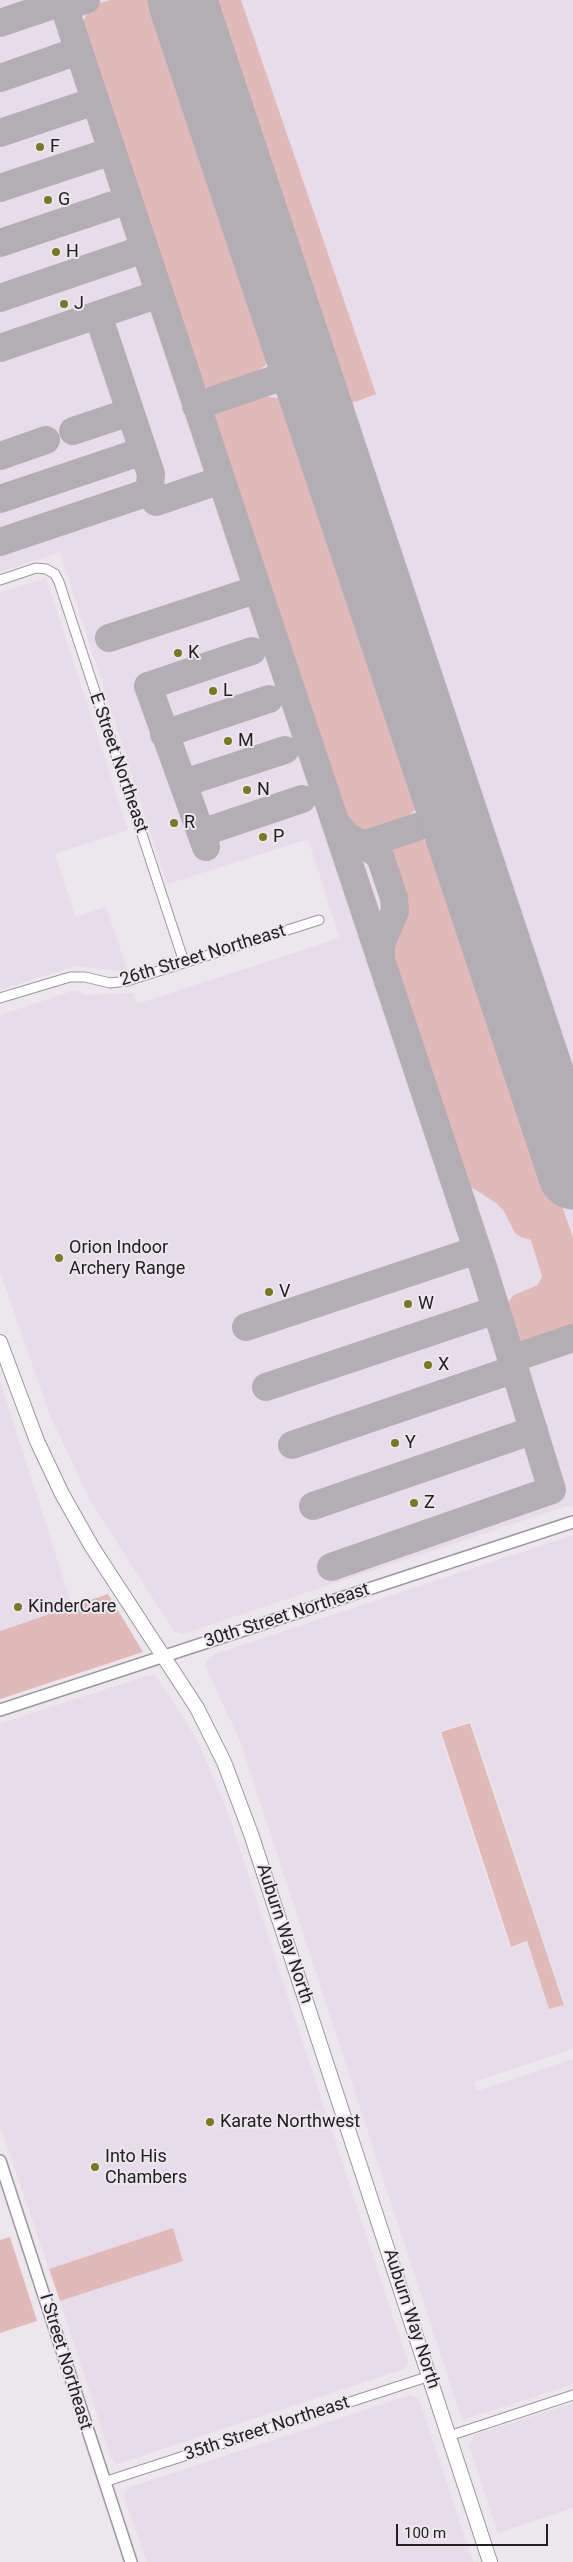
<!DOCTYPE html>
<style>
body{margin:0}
#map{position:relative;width:573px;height:2562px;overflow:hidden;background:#ece6ed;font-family:Roboto,sans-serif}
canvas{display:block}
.scale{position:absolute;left:396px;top:2524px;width:152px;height:22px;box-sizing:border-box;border:2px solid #222022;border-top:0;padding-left:6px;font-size:15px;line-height:18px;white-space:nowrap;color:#222022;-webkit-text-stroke:4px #ece6ed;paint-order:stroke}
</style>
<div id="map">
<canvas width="573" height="2562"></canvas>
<div class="scale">100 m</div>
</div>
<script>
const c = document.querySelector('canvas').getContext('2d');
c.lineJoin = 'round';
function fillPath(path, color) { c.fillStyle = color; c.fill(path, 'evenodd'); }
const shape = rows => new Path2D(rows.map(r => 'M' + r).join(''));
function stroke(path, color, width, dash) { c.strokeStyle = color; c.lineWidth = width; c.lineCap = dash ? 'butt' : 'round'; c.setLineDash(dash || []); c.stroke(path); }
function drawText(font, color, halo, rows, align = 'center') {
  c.font = font + ' Roboto,sans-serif'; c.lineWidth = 4; c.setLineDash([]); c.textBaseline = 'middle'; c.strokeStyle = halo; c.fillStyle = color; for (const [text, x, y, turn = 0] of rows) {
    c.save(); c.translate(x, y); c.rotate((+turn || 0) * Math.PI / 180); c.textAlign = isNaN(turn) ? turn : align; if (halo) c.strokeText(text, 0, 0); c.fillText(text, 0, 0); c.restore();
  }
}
const built = shape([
 [0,0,573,0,573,1504,182,1634,174,1631,91,1502,49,1413,0,1271,0,1015,75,990,87,995,133,993,137,1004,340,938,308,839,167,884,60,552,0,572],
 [46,578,128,830,55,854,75,917,106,907,128,972,75,966,0,990,0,593],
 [0,1381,72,1606,0,1631],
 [573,1535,573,2049,474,2082,477,2091,573,2059,573,2384,462,2420,241,1743,205,1665,207,1660,215,1654],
 [471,1721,565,2005,549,2010,527,1943,510,1948,439,1731],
 [149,1675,155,1675,195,1736,225,1805,408,2363,404,2369,117,2464,112,2460,60,2301,183,2261,172,2229,49,2269,0,2125,0,1724],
 [411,2395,419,2399,473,2562,147,2562,124,2497,125,2491,130,2487],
 [573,2403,573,2508,498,2533,469,2445,475,2435]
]);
const green = shape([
 [111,0,153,0,163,10,271,333,271,353,265,366,244,379,217,389,201,386,83,38,81,24,88,13,100,3],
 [201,0,241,0,376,394,336,409,315,355],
 [264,396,283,399,297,409,420,783,420,805,406,818,392,826,370,832,354,830,346,824,278,622,232,494,214,433,215,414,235,402],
 [423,840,437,846,444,855,573,1238,573,1334,545,1343,514,1347,509,1338,502,1321,503,1308,514,1295,538,1285,542,1276,531,1240,521,1237,515,1233,504,1211,496,1203,462,1181,388,960,387,952,401,918,402,906,385,851,393,844],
 [108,1594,143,1652,0,1699,0,1631],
 [470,1723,564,2005,549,2009,527,1941,511,1947,441,1732],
 [173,2228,183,2261,60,2301,49,2269],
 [10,2237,37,2321,0,2333,0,2240]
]);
const taxiway = shape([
 [62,0,483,1267,552,1490,331,1567],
 [64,7,86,0],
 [0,23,62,2],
 [0,78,78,51],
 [0,133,95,101],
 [0,188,112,151],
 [0,243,128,200],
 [0,298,144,249],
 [98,315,151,474,150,485,156,502,221,480],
 [0,348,159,294],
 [196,406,305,369],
 [73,431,130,412],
 [0,456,46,440],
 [0,499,143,451],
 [0,542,152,491],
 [109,638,258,589],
 [164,734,269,699],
 [184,783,285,750],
 [335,822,347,836,375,852,381,859,394,898,395,911,381,944,381,960],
 [201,833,302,799],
 [206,847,148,686,252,651],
 [351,849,453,815],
 [246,1327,477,1250],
 [511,1359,573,1338],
 [266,1387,496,1310],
 [292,1445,515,1369],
 [313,1506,534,1430]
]);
const runway = shape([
 [182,0,573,1175]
]);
const minor = shape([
 [0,580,36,568,46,569,55,574,59,582,184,962],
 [0,998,70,977,85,977,110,983,127,981,319,920],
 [449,2436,573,2395],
 [104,2482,430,2376]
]);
const tertiary = shape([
 [0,1710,573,1522],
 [0,2161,131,2562]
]);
const secondary = shape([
 [0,1342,37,1441,62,1494,92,1547,197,1708,224,1762,251,1834,490,2562]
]);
const markers = [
 [40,147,5,"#787920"],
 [48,200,5,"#787920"],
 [56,252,5,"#787920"],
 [64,304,5,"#787920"],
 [178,653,5,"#787920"],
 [213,691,5,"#787920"],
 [228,741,5,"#787920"],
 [247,790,5,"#787920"],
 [174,823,5,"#787920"],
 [263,837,5,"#787920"],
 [59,1258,5,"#787920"],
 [269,1292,5,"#787920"],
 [408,1304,5,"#787920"],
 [428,1365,5,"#787920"],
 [395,1443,5,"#787920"],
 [414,1503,5,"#787920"],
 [18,1607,5,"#787920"],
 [210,2122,5,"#787920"],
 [95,2167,5,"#787920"]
];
const poiNames = [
 ["F",50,147],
 ["G",58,200],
 ["H",66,252],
 ["J",74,304],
 ["K",188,653],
 ["L",223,691],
 ["M",238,741],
 ["N",257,790],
 ["R",184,823],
 ["P",273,837],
 ["Orion Indoor",69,1248],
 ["Archery Range",69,1269],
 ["V",279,1292],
 ["W",418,1304],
 ["X",438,1365],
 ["Y",405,1443],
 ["Z",424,1503],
 ["KinderCare",28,1607],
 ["Karate Northwest",220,2122],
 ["Into His",105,2157],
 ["Chambers",105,2178]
];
const streetNames = [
 ["E Street Northeast",118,763,71],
 ["26th Street Northeast",203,956,-17],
 ["30th Street Northeast",287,1616,-18],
 ["Auburn Way North",284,1934,72],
 ["Auburn Way North",411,2319,72],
 ["I Street Northeast",65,2362,73],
 ["35th Street Northeast",267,2429,-18]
];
fillPath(built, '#e7dcea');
fillPath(green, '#e0b9b8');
stroke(taxiway, '#b2aeb3', 28);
stroke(runway, '#b2aeb3', 69);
stroke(minor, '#9b969d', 11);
stroke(tertiary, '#9b969d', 14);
stroke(secondary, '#9b969d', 16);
stroke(minor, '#fff', 9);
stroke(tertiary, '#fff', 11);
stroke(secondary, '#fff', 14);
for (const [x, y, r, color] of markers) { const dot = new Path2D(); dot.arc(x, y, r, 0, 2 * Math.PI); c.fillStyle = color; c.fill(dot); stroke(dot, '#ece6ed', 2); }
drawText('18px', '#222022', '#ece6ed', poiNames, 'left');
drawText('18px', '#222022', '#ece6ed', streetNames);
</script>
